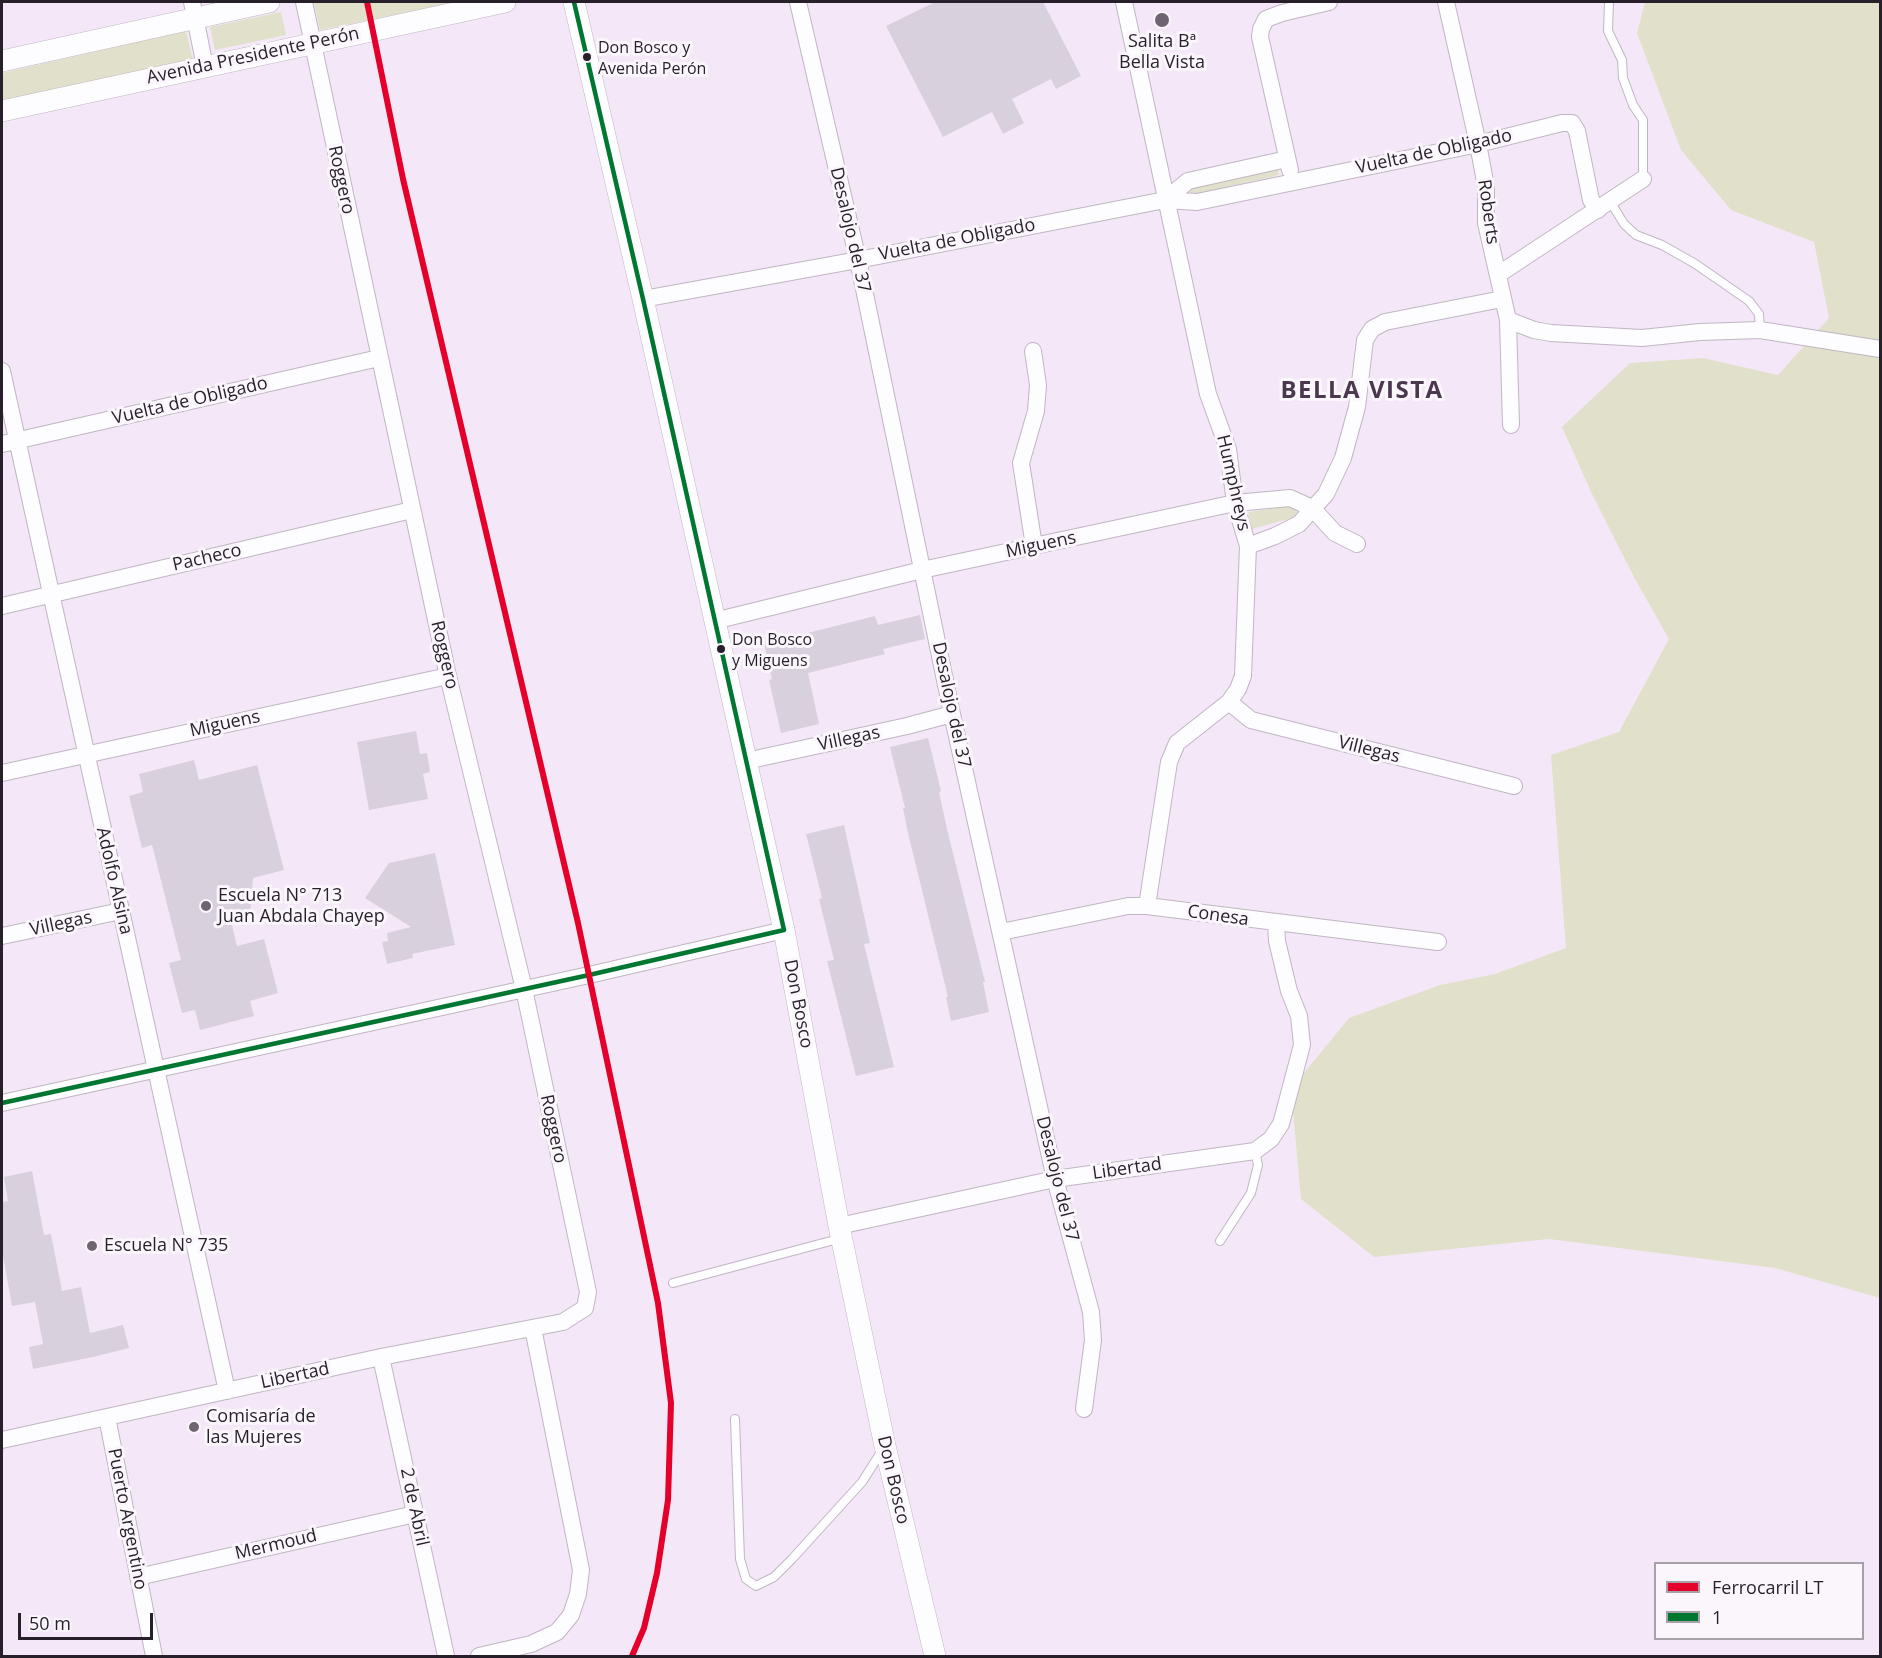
<!DOCTYPE html>
<meta charset="utf-8">
<style>
body{margin:0}
#map{position:relative;width:1882px;height:1658px;overflow:hidden;background:#f4e8f8;font-family:"Open Sans",sans-serif}
canvas{display:block}
.frame{position:absolute;inset:0;border:3px solid #271f2a;pointer-events:none}
.legend{position:absolute;left:1654px;top:1562px;width:210px;height:78px;box-sizing:border-box;background:#faf6fc;border:2px solid #a6a0a8;margin:0;padding:8px 10px;list-style:none;font-size:18px;color:#271f2a}
.legend li{display:flex;align-items:center;gap:12px;height:30px}
.legend b{width:30px;border:2px solid #a6a0a8}
.scale{position:absolute;left:18px;top:1613px;width:135px;height:27px;box-sizing:border-box;border:3px solid #271f2a;border-top:0;padding-left:8px;font-size:18px;line-height:21px;white-space:nowrap;color:#271f2a;-webkit-text-stroke:4px #faf6fc;paint-order:stroke}
</style>
<div id="map">
<canvas width="1882" height="1658"></canvas>
<div class="frame"></div>
<ul class="legend">
<li><b style="height:8px;background:#e4002b"></b>Ferrocarril LT</li>
<li><b style="height:8px;background:#007731"></b>1</li>
</ul>
<div class="scale">50 m</div>
</div>
<script>
const c = document.querySelector('canvas').getContext('2d');
c.lineJoin = 'round';
function fillPath(path, color) { c.fillStyle = color; c.fill(path, 'evenodd'); }
const shape = rows => new Path2D(rows.map(r => 'M' + r).join(''));
function stroke(path, color, width, dash) { c.strokeStyle = color; c.lineWidth = width; c.lineCap = dash ? 'butt' : 'round'; c.setLineDash(dash || []); c.stroke(path); }
function drawText(font, color, halo, rows, align = 'center') {
  c.font = font + ' "Open Sans",sans-serif'; c.lineWidth = 6; c.setLineDash([]); c.textBaseline = 'middle'; c.strokeStyle = halo; c.fillStyle = color; for (const [text, x, y, turn = 0] of rows) {
    c.save(); c.translate(x, y); c.rotate((+turn || 0) * Math.PI / 180); c.textAlign = isNaN(turn) ? turn : align; if (halo) c.strokeText(text, 0, 0); c.fillText(text, 0, 0); c.restore();
  }
}
const green = shape([
 [314,2,456,2,320,30],
 [1645,2,1880,2,1880,1298,1775,1268,1549,1239,1374,1257,1301,1199,1291,1089,1349,1018,1440,985,1495,974,1566,948,1551,755,1619,732,1669,639,1635,579,1592,494,1562,427,1630,363,1703,358,1778,375,1829,318,1814,242,1731,210,1681,150,1637,33],
 [281,12,286,35,215,50,210,27],
 [186,31,193,60,2,105,2,73],
 [1278,169,1279,175,1191,195,1190,189],
 [1291,506,1297,512,1292,518,1252,529,1248,512]
]);
const building = shape([
 [935,2,1043,2,1081,76,1056,89,1051,79,1012,99,1024,123,1003,134,992,112,943,137,886,26],
 [920,615,925,639,883,649,885,654,808,673,819,724,781,733,769,680,772,679,764,644,875,616,878,625],
 [416,731,420,754,427,753,430,772,423,774,428,799,369,810,357,742],
 [928,738,941,791,939,792,947,829,985,982,983,982,989,1012,951,1021,946,997,948,997,908,833,903,808,905,808,890,747],
 [194,760,199,780,257,765,284,870,253,878,250,915,229,913,237,946,264,939,278,993,250,1001,254,1016,200,1030,195,1010,182,1013,169,963,181,960,152,845,142,848,129,796,143,792,139,774],
 [844,825,870,943,864,944,894,1067,856,1076,827,961,834,960,819,899,822,898,806,834],
 [435,853,455,945,412,954,413,958,387,964,382,942,388,941,387,933,411,927,365,898,389,863],
 [32,1171,44,1235,51,1234,62,1291,81,1287,90,1333,123,1325,129,1348,93,1357,33,1369,29,1347,43,1344,35,1302,12,1306,2,1250,2,1202,8,1201,4,1177]
]);
const service = shape([
 [1609,2,1608,31,1622,60,1623,78,1633,105,1643,120,1643,179],
 [1610,201,1624,224,1636,235,1662,245,1694,263,1749,301,1759,314,1760,330],
 [1220,1241,1251,1193,1258,1165,1255,1151],
 [673,1283,842,1238],
 [735,1419,740,1559,746,1579,756,1586,774,1577,792,1559,862,1482,883,1449]
]);
const minor = shape([
 [192,2,205,67],
 [798,2,858,260,952,714,1055,1179,1091,1312,1093,1340,1084,1409],
 [1124,2,1208,394,1228,449,1235,503,1248,546,1243,676,1238,689,1229,702,1177,743,1169,762,1147,906],
 [1446,2,1478,144,1486,187,1486,223,1508,320,1511,425],
 [1287,159,1188,181,1165,200,1197,202,1478,144,1562,123,1572,123,1577,131,1591,200,1598,210],
 [1290,170,1260,37,1261,29,1266,19,1282,13,1329,2],
 [1499,274,1643,179],
 [643,299,858,260,1165,200],
 [1508,320,1534,330,1551,333,1642,338,1700,332,1760,330,1880,349],
 [1033,351,1038,385,1036,411,1021,463,1034,546],
 [2,371,227,1391],
 [2,444,379,358],
 [1248,546,1275,536,1299,524,1326,494,1343,458,1357,407,1365,340,1372,329,1385,322,1502,299],
 [2,606,412,510],
 [714,621,922,570,1235,503,1290,498,1312,508,1335,533,1357,544],
 [1229,702,1251,720,1514,786],
 [746,761,907,726,952,714],
 [2,773,448,676],
 [1001,932,1128,906,1147,906,1438,942],
 [2,936,121,911],
 [2,1103,589,975,784,930],
 [839,1226,1055,1179,1255,1151,1271,1139,1281,1124,1302,1045,1299,1016,1289,991,1277,941,1276,923],
 [381,1357,446,1656],
 [107,1417,154,1656],
 [2,1440,381,1357,563,1322,585,1308,588,1292,524,989,448,676,304,2],
 [138,1577,415,1514],
 [479,1656,531,1644,557,1632,571,1615,578,1594,581,1570,533,1328]
]);
const tertiary = shape([
 [574,2,643,299,784,930,839,1226,885,1446,935,1656],
 [2,61,269,2],
 [2,111,505,2]
]);
const bus1 = shape([
 [2,1103,589,975,784,930,643,299,574,2]
]);
const rail1 = shape([
 [367,2,403,179,578,923,658,1303,671,1403,668,1500,657,1573,644,1628,632,1656]
]);
const markers = [
 [1162,20,8,"#6f6572"],
 [587,57,5,"#271f2a"],
 [721,649,5,"#271f2a"],
 [206,906,6,"#6f6572"],
 [92,1246,6,"#6f6572"],
 [194,1427,6,"#6f6572"]
];
const busNames = [
 ["Don Bosco y",598,48],
 ["Avenida Perón",598,69],
 ["Don Bosco",732,640],
 ["y Miguens",732,661]
];
const poiNames = [
 ["Salita Bª",1162,42,"center"],
 ["Bella Vista",1162,63,"center"],
 ["Escuela N° 713",218,896],
 ["Juan Abdala Chayep",218,917],
 ["Escuela N° 735",104,1246],
 ["Comisaría de",206,1417],
 ["las Mujeres",206,1438]
];
const streetNames = [
 ["Avenida Presidente Perón",253,56,-12],
 ["Vuelta de Obligado",1434,152,-12],
 ["Roggero",341,180,78],
 ["Roberts",1488,212,82],
 ["Desalojo del 37",850,230,77],
 ["Vuelta de Obligado",957,240,-11],
 ["Vuelta de Obligado",190,401,-13],
 ["Humphreys",1233,483,77],
 ["Miguens",1041,545,-12],
 ["Pacheco",207,558,-13],
 ["Roggero",444,655,77],
 ["Desalojo del 37",951,705,78],
 ["Miguens",225,724,-12],
 ["Villegas",849,739,-12],
 ["Villegas",1369,750,14],
 ["Adolfo Alsina",114,881,77],
 ["Conesa",1218,916,8],
 ["Villegas",61,924,-12],
 ["Don Bosco",798,1004,79],
 ["Roggero",553,1129,78],
 ["Libertad",1127,1169,-8],
 ["Desalojo del 37",1057,1179,76],
 ["Libertad",295,1376,-12],
 ["Don Bosco",893,1480,77],
 ["2 de Abril",414,1507,78],
 ["Puerto Argentino",127,1519,79],
 ["Mermoud",276,1545,-13]
];
const districtNames = [
 ["BELLA VISTA",1362,391]
];
fillPath(green, '#e1e0ca');
fillPath(building, '#d9d0dd');
stroke(service, '#c0b6c3', 10);
stroke(minor, '#c0b6c3', 18);
stroke(tertiary, '#c0b6c3', 22);
stroke(service, '#fdfcfe', 8);
stroke(minor, '#fdfcfe', 16);
stroke(tertiary, '#fdfcfe', 21);
stroke(bus1, '#007731', 4.5);
stroke(rail1, '#e4002b', 6);
for (const [x, y, r, color] of markers) { const dot = new Path2D(); dot.arc(x, y, r, 0, 2 * Math.PI); c.fillStyle = color; c.fill(dot); stroke(dot, '#faf6fc', 2); }
drawText('16px', '#271f2a', '#faf6fc', busNames, 'left');
drawText('18px', '#271f2a', '#faf6fc', poiNames, 'left');
drawText('18px', '#271f2a', '#faf6fc', streetNames);
c.letterSpacing = '1.5px';
drawText('bold 24px', '#4b3850', '#faf6fc', districtNames);
c.letterSpacing = '0px';
</script>
